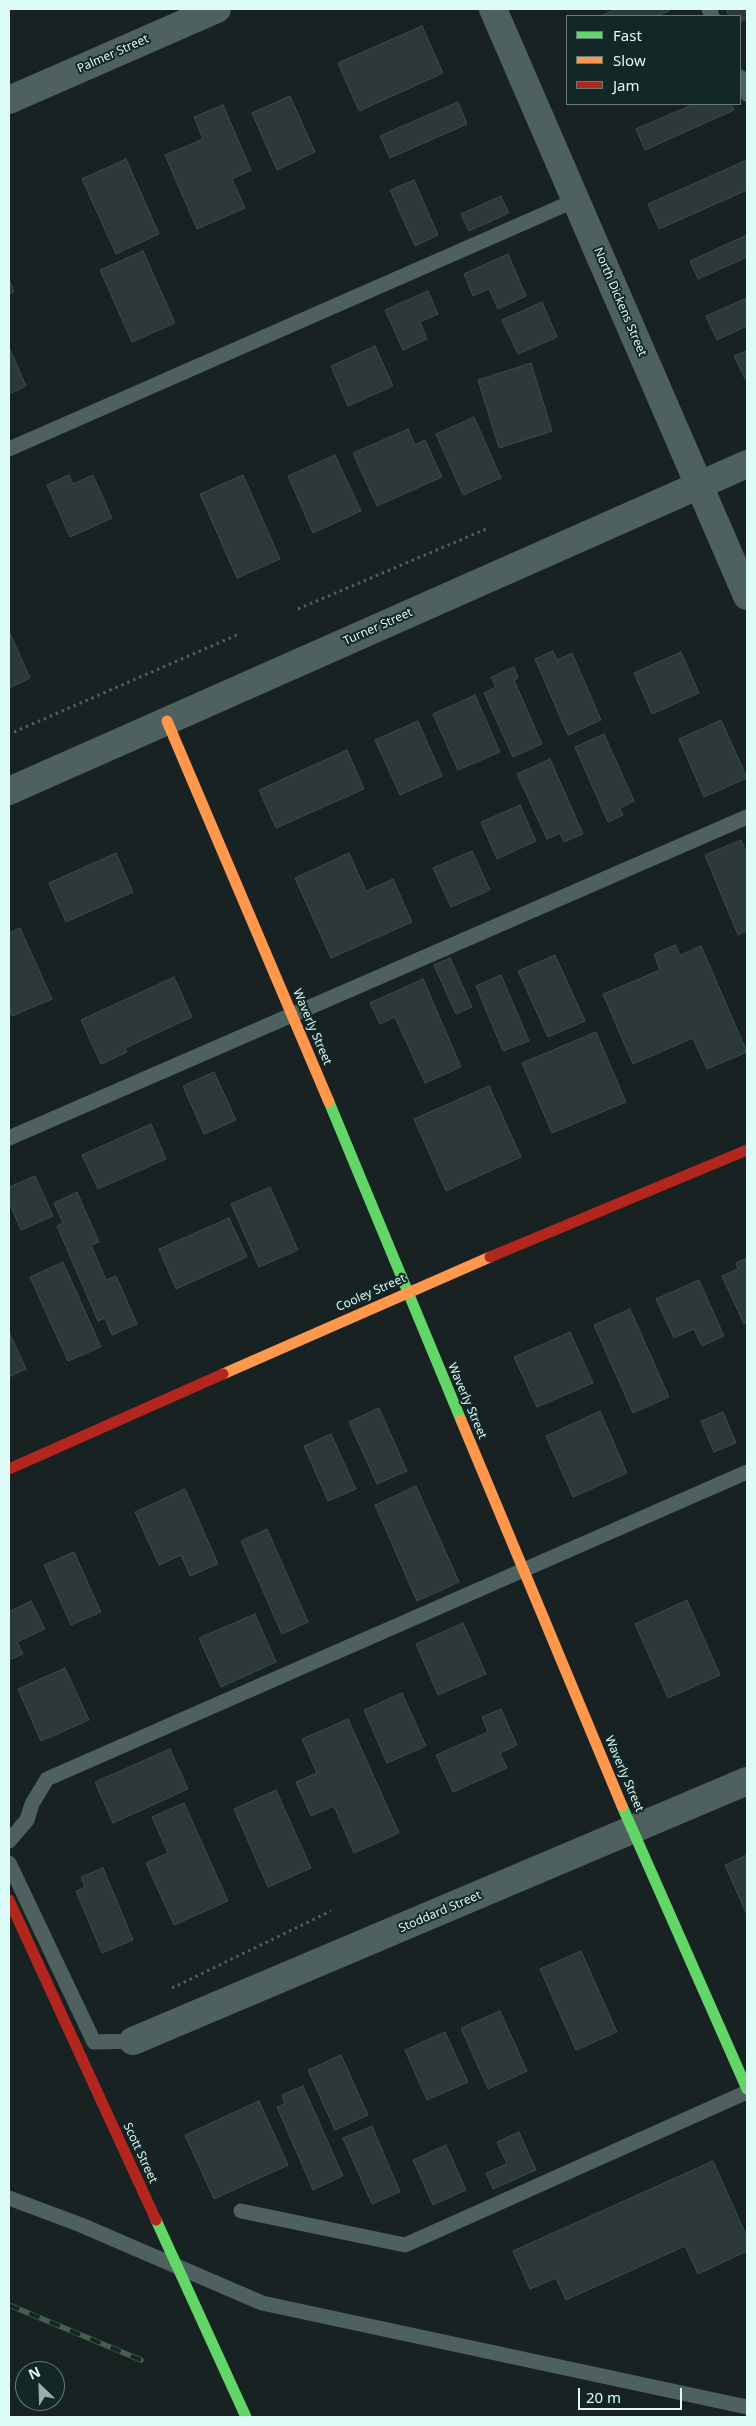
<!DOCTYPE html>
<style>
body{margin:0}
#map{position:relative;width:756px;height:2426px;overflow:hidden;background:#182222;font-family:"Noto Sans",sans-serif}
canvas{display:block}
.frame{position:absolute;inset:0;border:10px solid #ddfbf7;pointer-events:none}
.legend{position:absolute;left:566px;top:15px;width:175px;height:90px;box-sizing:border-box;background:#132726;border:1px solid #647c7a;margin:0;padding:6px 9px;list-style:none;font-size:15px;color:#ddfbf7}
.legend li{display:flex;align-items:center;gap:10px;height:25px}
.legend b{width:25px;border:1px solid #647c7a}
.north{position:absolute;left:15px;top:2361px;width:50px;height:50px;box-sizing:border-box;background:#132726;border:1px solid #647c7a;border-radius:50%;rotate:336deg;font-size:14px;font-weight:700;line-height:20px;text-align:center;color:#ddfbf7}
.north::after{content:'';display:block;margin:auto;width:18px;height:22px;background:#98afac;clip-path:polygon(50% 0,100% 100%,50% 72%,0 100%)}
.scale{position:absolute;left:578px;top:2388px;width:104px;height:22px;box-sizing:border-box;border:2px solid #ddfbf7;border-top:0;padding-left:6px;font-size:15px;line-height:18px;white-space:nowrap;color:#ddfbf7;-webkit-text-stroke:4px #132726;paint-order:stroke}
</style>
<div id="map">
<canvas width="756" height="2426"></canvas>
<div class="frame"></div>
<ul class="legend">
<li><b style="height:6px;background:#63d668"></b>Fast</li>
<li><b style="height:6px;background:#ff974d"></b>Slow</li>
<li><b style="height:6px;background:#b3261e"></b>Jam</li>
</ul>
<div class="north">N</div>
<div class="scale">20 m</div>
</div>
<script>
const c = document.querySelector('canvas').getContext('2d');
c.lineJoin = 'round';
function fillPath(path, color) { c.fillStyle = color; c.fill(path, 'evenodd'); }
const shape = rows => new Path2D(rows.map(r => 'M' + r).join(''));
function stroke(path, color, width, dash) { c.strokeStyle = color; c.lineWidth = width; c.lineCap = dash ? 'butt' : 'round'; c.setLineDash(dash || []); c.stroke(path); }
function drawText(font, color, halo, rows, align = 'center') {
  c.font = font + ' "Noto Sans",sans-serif'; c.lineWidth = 4; c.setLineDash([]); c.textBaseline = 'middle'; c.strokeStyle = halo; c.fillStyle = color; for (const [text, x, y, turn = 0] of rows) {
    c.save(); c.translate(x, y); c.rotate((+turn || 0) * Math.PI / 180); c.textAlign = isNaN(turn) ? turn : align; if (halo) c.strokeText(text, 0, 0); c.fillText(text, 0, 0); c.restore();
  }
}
const building = shape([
 [617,9,668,9,669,11,656,16,600,16,617,9],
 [726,9,747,9,747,19,740,22,740,16,729,16,726,9],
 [422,26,443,73,359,111,338,63,422,26],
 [290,96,315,152,277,170,252,113,290,96],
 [458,102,467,124,390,158,380,136,458,102],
 [694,104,731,104,734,110,645,150,636,129,694,104],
 [223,105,251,170,232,179,245,208,197,229,165,155,203,139,194,117,223,105],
 [126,159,159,234,116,254,82,179,126,159],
 [747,160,747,190,659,229,648,204,747,160],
 [414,180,438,235,415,246,390,190,414,180],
 [501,196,509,213,469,231,461,214,501,196],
 [747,235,747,257,698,279,690,261,747,235],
 [143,251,175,323,132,342,100,270,143,251],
 [508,254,526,296,498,309,489,289,473,296,464,274,508,254],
 [9,279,14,292,9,294,9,279],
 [428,291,438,314,420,322,427,339,403,350,385,310,428,291],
 [747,298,747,326,717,340,706,316,747,298],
 [542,302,557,337,518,354,502,320,542,302],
 [375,346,393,386,348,406,331,366,375,346],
 [9,347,26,386,9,394,9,347],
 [747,351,747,378,745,379,734,356,747,351],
 [531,363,552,431,499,448,478,380,531,363],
 [474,417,501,478,463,495,436,434,474,417],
 [408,429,415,445,425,440,442,477,377,506,353,453,408,429],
 [335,455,361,511,313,533,288,476,335,455],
 [69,475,73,484,93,475,112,518,70,537,47,485,69,475],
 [243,475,280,559,237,578,200,494,243,475],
 [9,631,30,678,9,688,9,631],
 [553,651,557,660,572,653,601,720,568,735,535,659,553,651],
 [681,652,699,693,652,714,634,673,681,652],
 [514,667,518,678,514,680,542,744,513,757,484,693,496,687,491,677,514,667],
 [475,695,500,752,458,770,433,714,475,695],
 [721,720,747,778,704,797,679,739,721,720],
 [418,721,442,776,400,795,375,740,418,721],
 [604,734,634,801,620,808,623,815,608,822,575,747,604,734],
 [347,750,364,789,276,828,259,790,347,750],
 [550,759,583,834,564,842,560,833,547,839,517,774,550,759],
 [520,805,536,841,497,859,481,822,520,805],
 [741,840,747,854,747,931,738,935,705,855,741,840],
 [472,851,490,890,451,907,433,868,472,851],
 [116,853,133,892,66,922,49,883,116,853],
 [349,853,366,891,393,879,412,922,331,958,295,878,349,853],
 [20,928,52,999,12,1016,9,1009,9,933,20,928],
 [675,945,680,955,701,946,747,1052,707,1069,693,1038,633,1064,603,994,660,970,654,954,675,945],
 [555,955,585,1021,548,1037,518,971,555,955],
 [450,958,472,1007,456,1014,434,965,450,958],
 [501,975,529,1041,503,1051,476,986,501,975],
 [174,977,192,1017,125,1048,127,1052,101,1064,81,1020,174,977],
 [423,979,461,1067,425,1083,395,1017,380,1024,370,1003,423,979],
 [596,1032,626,1102,552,1133,522,1063,596,1032],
 [214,1072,236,1120,204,1134,183,1086,214,1072],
 [489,1086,521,1157,446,1191,414,1119,489,1086],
 [151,1124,166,1159,98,1189,82,1155,151,1124],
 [35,1176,53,1216,21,1230,9,1202,9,1187,35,1176],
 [270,1187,298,1250,259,1267,231,1204,270,1187],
 [77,1192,99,1242,91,1245,106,1280,116,1276,137,1324,112,1335,105,1318,98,1321,57,1226,63,1223,54,1203,77,1192],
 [229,1218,247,1257,176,1289,159,1249,229,1218],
 [747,1258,747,1322,744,1324,722,1276,738,1269,736,1263,747,1258],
 [63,1262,101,1347,68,1361,30,1277,63,1262],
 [699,1280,724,1336,702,1346,694,1329,674,1338,656,1299,699,1280],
 [630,1309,669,1397,633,1413,594,1325,630,1309],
 [9,1332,26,1369,9,1377,9,1332],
 [570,1332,593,1383,537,1407,514,1357,570,1332],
 [379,1408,407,1471,377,1484,349,1422,379,1408],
 [600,1411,627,1473,573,1497,546,1436,600,1411],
 [723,1412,736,1443,714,1452,701,1421,723,1412],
 [331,1434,356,1489,328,1501,304,1446,331,1434],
 [416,1486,459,1582,417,1601,375,1505,416,1486],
 [185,1489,218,1564,190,1576,181,1555,159,1565,135,1512,185,1489],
 [267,1529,308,1622,282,1634,241,1541,267,1529],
 [74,1552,101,1612,71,1625,44,1565,74,1552],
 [687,1600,720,1675,668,1698,635,1624,687,1600],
 [31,1601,45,1629,17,1642,23,1654,9,1660,9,1612,31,1601],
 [255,1614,276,1662,221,1687,199,1638,255,1614],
 [463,1623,486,1674,438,1695,416,1644,463,1623],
 [65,1668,89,1720,41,1741,18,1689,65,1668],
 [402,1693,426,1746,387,1763,364,1710,402,1693],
 [501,1709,517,1745,500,1753,507,1768,453,1792,436,1755,488,1732,482,1717,501,1709],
 [348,1719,399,1833,354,1853,334,1806,311,1816,296,1782,317,1773,302,1739,348,1719],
 [170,1749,188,1789,113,1823,95,1782,170,1749],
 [276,1790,311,1868,268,1887,234,1809,276,1790],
 [184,1803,228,1901,174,1925,146,1863,168,1853,152,1817,184,1803],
 [747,1855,747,1915,725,1865,747,1855],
 [103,1868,133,1940,102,1953,76,1891,85,1887,81,1877,103,1868],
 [581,1951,617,2032,576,2050,540,1969,581,1951],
 [500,2011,527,2071,488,2089,461,2028,500,2011],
 [445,2032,468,2082,427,2100,405,2050,445,2032],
 [341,2055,368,2115,335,2130,308,2070,341,2055],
 [303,2086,343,2176,313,2190,277,2107,285,2104,282,2095,303,2086],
 [259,2101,288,2165,214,2199,185,2135,259,2101],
 [372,2126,400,2192,372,2204,343,2138,372,2126],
 [519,2132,536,2170,493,2189,486,2173,507,2164,497,2142,519,2132],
 [446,2145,466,2190,433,2205,413,2160,446,2145],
 [713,2161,747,2237,747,2251,698,2274,685,2246,566,2300,556,2278,530,2289,513,2251,713,2161]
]);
const path = shape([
 [298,609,486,529],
 [14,732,239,634],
 [172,1988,331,1911]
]);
const lane = shape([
 [709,9,712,16],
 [740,77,747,94],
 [9,449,576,200],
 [9,1138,747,817],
 [9,1841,27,1820,32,1804,47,1779,747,1472],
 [9,1863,94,2042,133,2041],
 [9,2198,81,2225,262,2303,747,2407],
 [241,2211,405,2245,747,2092]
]);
const street = shape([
 [493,9,747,596],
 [9,100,217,9],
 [9,791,747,464],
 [133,2041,747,1781]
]);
const fast = shape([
 [329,1102,461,1420],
 [622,1806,747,2089],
 [156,2220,246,2417]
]);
const slow = shape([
 [167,721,329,1102],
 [223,1374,490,1257],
 [461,1420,622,1806]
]);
const jam = shape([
 [490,1257,747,1150],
 [9,1469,223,1374],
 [9,1900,156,2220]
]);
const rail = shape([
 [9,2305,141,2360]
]);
const streetNames = [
 ["Palmer Street",113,54,-24],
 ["North Dickens Street",620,302,67],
 ["Turner Street",378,627,-24],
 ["Waverly Street",312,1027,67],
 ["Cooley Street",371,1293,-24],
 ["Waverly Street",467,1401,67],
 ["Waverly Street",624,1774,67],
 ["Stoddard Street",440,1912,-23],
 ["Scott Street",140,2153,65]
];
fillPath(building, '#2d3939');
stroke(building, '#3c4b4b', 1);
stroke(path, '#4f6356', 3, [2.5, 4]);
stroke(lane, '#4e615e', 15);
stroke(street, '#4e615e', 28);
stroke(fast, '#63d668', 11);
stroke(slow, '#ff974d', 11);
stroke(jam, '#b3261e', 11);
stroke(rail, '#465f4d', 5.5);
stroke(rail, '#132726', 4, [11]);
drawText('12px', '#ddfbf7', '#132726', streetNames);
</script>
